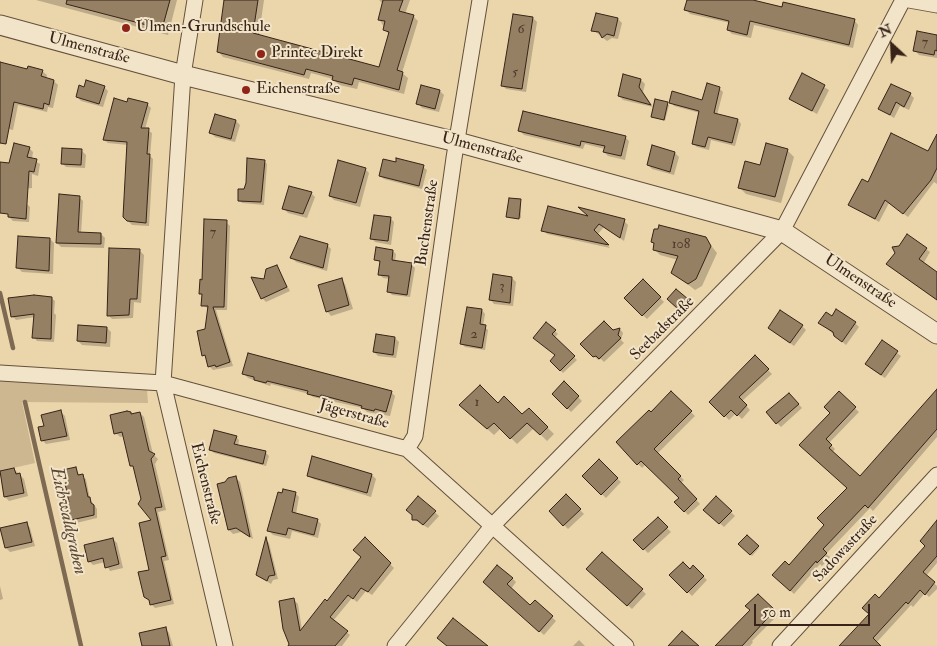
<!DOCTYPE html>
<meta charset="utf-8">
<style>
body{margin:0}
#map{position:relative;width:937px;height:646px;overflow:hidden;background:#ebd5aa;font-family:"IM FELL Double Pica",serif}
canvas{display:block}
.north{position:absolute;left:867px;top:20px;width:50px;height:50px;-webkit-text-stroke:4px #f2e4c8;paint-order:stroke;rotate:335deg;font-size:14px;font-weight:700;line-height:20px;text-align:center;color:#372318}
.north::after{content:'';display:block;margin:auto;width:18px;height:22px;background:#372318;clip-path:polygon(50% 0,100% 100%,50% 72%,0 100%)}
.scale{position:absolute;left:754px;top:604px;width:116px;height:22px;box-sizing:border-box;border:2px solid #372318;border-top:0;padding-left:6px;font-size:15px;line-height:18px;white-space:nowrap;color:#372318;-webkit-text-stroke:4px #f2e4c8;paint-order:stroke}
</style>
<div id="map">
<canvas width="937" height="646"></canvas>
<div class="north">N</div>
<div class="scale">50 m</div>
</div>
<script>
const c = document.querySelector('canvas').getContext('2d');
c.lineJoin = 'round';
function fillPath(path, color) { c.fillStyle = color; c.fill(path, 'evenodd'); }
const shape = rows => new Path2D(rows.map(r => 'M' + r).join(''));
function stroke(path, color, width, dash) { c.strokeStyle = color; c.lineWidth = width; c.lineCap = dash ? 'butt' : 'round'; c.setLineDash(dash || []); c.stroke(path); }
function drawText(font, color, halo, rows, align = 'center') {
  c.font = font + ' "IM FELL Double Pica",serif'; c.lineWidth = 4; c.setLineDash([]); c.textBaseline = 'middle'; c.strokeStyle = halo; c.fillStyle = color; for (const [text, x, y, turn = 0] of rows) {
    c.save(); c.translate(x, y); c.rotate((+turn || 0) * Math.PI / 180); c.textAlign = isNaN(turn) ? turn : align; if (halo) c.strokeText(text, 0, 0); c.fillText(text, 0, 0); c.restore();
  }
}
const green = shape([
 [0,378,147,389,148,403,22,402,35,463,0,471]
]);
const shadow = shape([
 [36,0,177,0,168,35],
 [225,0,264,0,259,35,380,68,389,35,379,19,383,4,379,0,410,0,405,14,413,16,418,21,402,73,408,78,404,94,359,82,357,89,339,85,333,79,311,73,309,79,223,57,218,51],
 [688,0,747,0,854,20,858,25,853,48,754,25,751,38,732,34,728,30,730,23,690,14,686,10],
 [514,15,533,18,537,22,526,92,506,89,502,85],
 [618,19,622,23,618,39,612,38,607,41,593,30],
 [937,36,937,58,919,55,915,51],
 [0,63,28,71,42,71,47,75,46,79,54,81,58,85,53,108,48,107,47,112,18,105,13,130,0,127],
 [803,75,829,90,817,114,791,99],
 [624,76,641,80,645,84,643,92,653,107,623,100,619,96],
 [104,87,108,91,103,107,81,101,77,97,85,88],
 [719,88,723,92,717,115,738,120,741,124,735,146,711,140,709,150,697,147,693,144,700,113,674,106,671,102,703,101],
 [440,91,444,95,439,112,422,108,418,103],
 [910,94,914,98,909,110,900,106,894,118,880,109],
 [656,100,669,105,665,121,652,116],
 [128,103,147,104,151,108,145,129,152,133,150,156,153,159,149,226,132,225,124,217,128,145,108,143,104,140],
 [236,121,240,125,235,142,215,137,211,133],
 [520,131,625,137,629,141,625,160,608,156,604,152,605,149,585,144,583,149,524,135],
 [937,137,937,184,934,182,908,217,889,203,879,222,849,204,868,184,929,153],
 [653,147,675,153,679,157,674,175,652,169,648,165],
 [29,148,33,152,32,159,40,164,38,176,32,174,32,188,15,190,0,183,0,163,10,165],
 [787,150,794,157,781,203,746,194,739,187],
 [82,151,86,155,85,168,66,167,62,163],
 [264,161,267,164,264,205,242,203,239,200],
 [423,167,427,170,422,189,384,179,380,176],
 [365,169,369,173,360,207,334,200,330,196],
 [311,193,315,197,307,218,288,213,284,209],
 [79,197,83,201,81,234,101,234,105,238,104,248,61,247,57,243],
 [521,200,521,218,508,216],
 [26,203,30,207,29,222,13,221,9,217],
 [390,218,394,222,391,245,375,242,371,238],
 [592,219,624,221,628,225,624,241,604,227,597,235,610,248,547,234,543,230],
 [226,222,230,226,227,310,216,310,233,366,213,370,209,366,200,344,207,330,209,309,202,305,203,295,201,293],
 [705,238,717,253,702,286,695,290,672,272,678,260,660,255,654,249,655,245,652,242],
 [50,239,54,243,53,274,22,272,18,268],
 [327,245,331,249,327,271,296,262,292,258],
 [926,249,930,252,923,264,937,274,937,300,888,264],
 [140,251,144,255,141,303,134,302,133,318,112,319,108,315],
 [393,251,396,254,395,262,411,264,415,268,410,297,392,295,388,291,390,279,383,278,379,274,381,263,375,259],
 [276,266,290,291,266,302,262,298,265,280],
 [512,278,516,282,513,306,494,304,490,299],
 [341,280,345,284,353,309,331,316,327,311],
 [643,281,664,302,647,319,625,298],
 [676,291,689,301,680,310,668,299],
 [51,298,55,301,54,313,56,315,54,342,37,341,34,337,35,317,16,320,12,316],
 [482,310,485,314,483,326,488,330,485,350,465,347,462,344],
 [832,317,855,323,859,327,846,345,824,326],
 [802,326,806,330,794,346,774,332],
 [107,328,111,332,110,347,82,345,78,341],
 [620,329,623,333,621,340,624,343,604,362,601,359,598,360,582,344],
 [555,331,558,334,554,338,577,360,563,373,551,361,557,355,538,341],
 [395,338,399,342,396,358,378,356,374,352],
 [882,342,901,356,885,378,870,368],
 [755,357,772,374,742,401,750,410,742,419,736,413,729,420,711,402],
 [244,374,391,392,395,396,390,416,367,412,363,408,313,397,309,394,271,384,270,386,248,378],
 [564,383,582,401,571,412,553,394],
 [671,393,695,416,657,454,684,480,681,483,700,504,688,515,676,502,680,498,646,464,642,468,617,442],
 [839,393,859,412,829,443,835,449,832,453,860,478,937,399,937,437,873,511,870,508,826,554,830,557,822,566,820,564,794,594,774,575,790,567,826,525,849,488,805,449,832,413],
 [793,398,802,408,781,427,777,423],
 [498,404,522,416,529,409,554,434,547,441,534,428,517,444,501,428,494,435,467,411],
 [61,412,65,416,70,440,46,444,42,440,45,427],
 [130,413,132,415,140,413,144,417,153,454,158,459,155,464,166,510,158,512,169,560,164,561,174,604,155,608,151,604,154,521,142,499,125,436,120,437,116,433],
 [236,437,239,440,238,446,265,452,269,456,266,466,214,453,210,449],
 [599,461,621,482,606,498,583,476],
 [75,468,80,476,86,479,90,499,97,509,97,518,76,523,72,520,71,502],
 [14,469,24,479,28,496,9,501,5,497,0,472],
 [309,475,372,475,376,479,371,497,313,479],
 [236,478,240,482,253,539,241,532,233,534,229,530],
 [295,493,299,497,296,514,317,520,321,524,318,538,292,531,290,539,273,535,269,531],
 [566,496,584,514,568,529,550,511],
 [418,497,439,516,428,528,413,519],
 [716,498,735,516,724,527,705,510],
 [658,519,671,532,648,553,635,540],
 [937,522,937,563,926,576,937,586,937,589,929,597,925,593,913,607,911,605,876,643,879,646,844,646,871,614,879,600,927,546],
 [26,523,30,528,35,546,10,552,6,548],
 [747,537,759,548,752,556,740,544],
 [113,539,117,543,123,568,110,571,105,562,93,565,89,561],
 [365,539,394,568,372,595,366,591,357,602,352,598,333,621,350,635,342,646,291,646,294,600,298,604,302,630,328,603,362,557],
 [266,540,269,543,278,579,273,580,271,584,257,575],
 [602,553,646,594,632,609,588,569],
 [693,567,707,580,692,596,671,575,690,570],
 [512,578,516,582,511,589,530,607,535,601,556,621,544,635,488,586],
 [0,586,3,599,0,600],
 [758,595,778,615,752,641,753,642,750,646,722,646,751,610],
 [165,628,169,633,173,646,144,646],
 [579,640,585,646,573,646]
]);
const stream = shape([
 [0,293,13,348],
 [25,402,81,646]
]);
const building = shape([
 [67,0,170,0,162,29,66,4,67,0],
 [224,0,258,0,253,33,379,67,389,32,383,30,385,21,378,20,383,0,403,0,399,11,414,15,397,70,403,72,399,90,354,78,352,85,332,80,333,76,306,69,304,75,217,52,224,0],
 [687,0,753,0,782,7,783,2,855,19,849,45,750,21,747,35,727,30,729,21,684,10,687,0],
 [596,13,618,18,614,36,607,34,602,38,599,32,591,31,596,13],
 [513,14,533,17,522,89,501,86,513,14],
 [917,31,937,35,937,51,935,50,934,55,913,51,917,31],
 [0,62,27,69,28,66,43,70,41,76,54,80,49,105,44,103,43,109,14,102,6,144,0,143,0,62],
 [802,73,825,85,812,111,789,99,802,73],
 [623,74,641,79,639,87,651,105,618,96,623,74],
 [86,80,105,86,99,104,76,97,79,85,84,87,86,80],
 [707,83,720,87,714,113,738,119,732,143,708,137,705,147,692,144,699,111,669,103,672,91,702,100,707,83],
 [891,84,911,93,904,107,896,102,890,115,878,109,891,84],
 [421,85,440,90,435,109,416,104,421,85],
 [114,98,127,102,128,98,148,103,141,128,149,128,147,154,150,154,146,223,127,221,123,217,127,142,103,140,114,98],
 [655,99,668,102,664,120,651,117,655,99],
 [523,111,626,136,621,156,603,152,605,146,581,141,580,146,518,131,523,111],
 [215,114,236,120,231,139,209,133,215,114],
 [891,133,928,151,937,134,937,168,931,180,903,214,885,200,875,219,848,205,862,179,868,182,891,133],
 [14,143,30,147,27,157,37,159,34,172,29,171,26,219,8,217,8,214,0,213,0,162,9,163,14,143],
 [766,143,788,149,775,197,738,188,745,161,760,165,766,143],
 [652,145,675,152,670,172,647,165,652,145],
 [62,148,82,149,81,165,61,164,62,148],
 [247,158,265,160,261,202,238,201,238,189,244,189,246,183,247,158],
 [396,158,424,165,419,186,379,176,383,159,396,162,396,158],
 [338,160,366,168,356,203,329,196,338,160],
 [289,186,312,192,303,214,282,209,289,186],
 [59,194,80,196,78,232,101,233,101,244,56,243,59,194],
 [509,198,521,199,519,219,506,217,509,198],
 [548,206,588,216,578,207,625,219,620,238,599,224,594,230,609,245,541,231,548,206],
 [374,215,391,217,388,241,370,239,374,215],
 [204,219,227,220,224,307,213,307,230,362,216,367,215,365,208,367,205,355,202,356,197,331,205,329,208,306,201,306,202,294,199,294,200,279,202,280,204,219],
 [659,225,706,237,711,246,696,279,688,284,671,273,678,256,653,250,654,243,651,242,654,229,658,229,659,225],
 [907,234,927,248,919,259,937,272,937,300,886,264,895,253,892,247,899,246,907,234],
 [18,236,50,238,49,271,16,268,18,236],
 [300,236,328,244,323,268,290,258,300,236],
 [376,247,393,250,392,260,412,263,407,295,387,292,389,276,378,275,380,261,374,260,376,247],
 [109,248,140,249,137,299,130,299,129,315,107,316,109,248],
 [277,265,287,287,261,299,251,277,264,279,266,269,277,265],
 [493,274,512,277,510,303,489,300,493,274],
 [342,278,349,305,326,312,318,285,342,278],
 [643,279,661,297,642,316,624,298,643,279],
 [676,289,688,299,678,309,667,299,676,289],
 [34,295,52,297,51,339,32,338,34,314,11,317,8,298,34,295],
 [467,307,482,309,480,324,486,325,482,348,460,344,467,307],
 [836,309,856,322,842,342,834,336,833,332,818,323,826,312,832,316,836,309],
 [780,310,803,325,790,343,768,328,780,310],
 [604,321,613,330,620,328,618,335,621,338,599,359,596,356,593,357,580,344,604,321],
 [546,322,556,330,552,334,575,356,560,371,550,361,555,355,533,338,546,322],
 [78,325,107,327,106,343,77,341,78,325],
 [376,334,395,337,393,355,373,352,376,334],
 [882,340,898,351,881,375,865,364,882,340],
 [248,353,392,391,386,412,375,409,374,411,361,408,362,406,321,395,320,397,307,394,308,391,267,381,266,383,254,380,254,377,242,374,248,353],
 [755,355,769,369,739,397,747,405,737,416,731,410,724,417,709,402,755,355],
 [564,381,579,396,567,409,552,394,564,381],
 [480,385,498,403,504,396,522,414,529,408,548,427,540,435,527,423,510,439,494,423,487,429,459,405,480,385],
 [937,389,937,429,868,508,865,505,823,549,827,553,817,563,816,561,790,591,772,575,785,561,789,565,824,525,817,518,847,488,799,445,830,413,824,407,839,391,856,407,826,439,832,445,829,448,860,476,937,389],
 [671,391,692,411,654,449,681,476,678,479,697,499,684,512,674,502,679,498,641,461,637,465,616,442,649,410,651,412,671,391],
 [789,393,799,404,776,424,766,412,789,393],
 [61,410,67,436,41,441,38,427,44,426,41,415,61,410],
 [127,411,131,412,131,414,140,412,149,451,155,454,151,459,162,507,155,508,166,556,161,557,171,600,150,605,149,600,144,597,138,572,149,570,139,523,151,520,138,504,141,499,133,466,130,466,122,432,114,434,110,415,127,411],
 [214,430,237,436,234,444,266,451,263,464,209,450,214,430],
 [312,456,372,474,367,493,307,476,312,456],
 [599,459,618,478,601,495,582,476,599,459],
 [76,467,78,475,83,474,88,497,90,497,91,503,94,505,94,515,71,520,67,502,69,502,62,470,76,467],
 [14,468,16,474,20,473,24,493,4,497,0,471,14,468],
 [236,476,241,496,250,537,236,528,228,530,217,484,225,482,228,478,236,476],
 [283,489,296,492,292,512,318,519,314,535,288,528,286,535,267,531,278,492,282,493,283,489],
 [566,494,581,509,563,526,549,511,566,494],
 [418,496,436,511,423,525,417,520,412,520,412,515,406,510,418,496],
 [716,496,732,511,719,524,703,510,716,496],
 [658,517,668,527,643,550,633,540,658,517],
 [937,520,937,556,923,572,935,582,925,595,920,590,908,604,906,602,873,638,881,646,839,646,869,614,862,608,875,594,879,598,925,546,920,541,937,520],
 [27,522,32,542,5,548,0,528,27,522],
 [747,535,759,546,750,555,738,544,747,535],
 [266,537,275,575,269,576,267,581,256,575,266,537],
 [365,537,391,563,368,592,361,588,353,599,348,595,330,617,348,631,335,646,288,646,289,644,283,629,279,601,294,598,300,631,325,599,327,601,361,557,353,550,365,537],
 [113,538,119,564,105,568,103,558,88,562,84,545,113,538],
 [602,552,643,589,627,606,586,569,602,552],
 [683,562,690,569,693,565,704,576,687,593,669,575,683,562],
 [497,565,513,578,507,584,530,605,535,600,553,616,539,632,483,582,497,565],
 [758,594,775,610,742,646,715,646,750,610,745,606,758,594],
 [453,618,488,646,447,646,437,638,453,618],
 [166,627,170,646,142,646,139,633,166,627],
 [682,631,699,646,668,646,682,631]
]);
const minor = shape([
 [195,0,183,75,163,383,225,646],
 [909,0,937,5],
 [0,373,163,383,407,449,626,646],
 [407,449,415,436,454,158,480,0],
 [395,646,493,525,782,231,903,0],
 [780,646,937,475]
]);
const tertiary = shape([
 [0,25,183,75,457,142,782,231,937,334]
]);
const markers = [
 [126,28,5,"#8f2418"],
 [261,54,5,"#8f2418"],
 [246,90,5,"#8f2418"]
];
const numberNames = [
 ["6",521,30],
 ["7",925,43],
 ["5",515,73],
 ["7",213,233],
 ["108",681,245],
 ["3",502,287],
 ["2",474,335],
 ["1",477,403]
];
const poiNames = [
 ["Ulmen-Grundschule",136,28],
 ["Printec Direkt",271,54],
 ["Eichenstraße",256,90]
];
const streetNames = [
 ["Ulmenstraße",89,49,15],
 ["Ulmenstraße",482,149,15],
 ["Buchenstraße",428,223,-82],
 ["Ulmenstraße",860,282,34],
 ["Seebadstraße",663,329,-45],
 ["Jägerstraße",354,415,16],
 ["Eichenstraße",205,484,76],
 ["Sadowastraße",846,549,-47]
];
const waterNames = [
 ["Eichwaldgraben",67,521,77]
];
fillPath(green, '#ccb791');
fillPath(shadow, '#0003');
stroke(stream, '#7e6952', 4.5);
fillPath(building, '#958064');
stroke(building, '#372318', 1);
stroke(minor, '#64503c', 17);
stroke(tertiary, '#64503c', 21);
stroke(minor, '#f2e4c8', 15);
stroke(tertiary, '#f2e4c8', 19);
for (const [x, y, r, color] of markers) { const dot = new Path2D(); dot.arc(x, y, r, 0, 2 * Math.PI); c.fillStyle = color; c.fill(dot); stroke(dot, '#f2e4c8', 2); }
drawText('14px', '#4e3a2b', null, numberNames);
drawText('16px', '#372318', '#f2e4c8', poiNames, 'left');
drawText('16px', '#372318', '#f2e4c8', streetNames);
drawText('italic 18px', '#5b4635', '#f2e4c8', waterNames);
</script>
